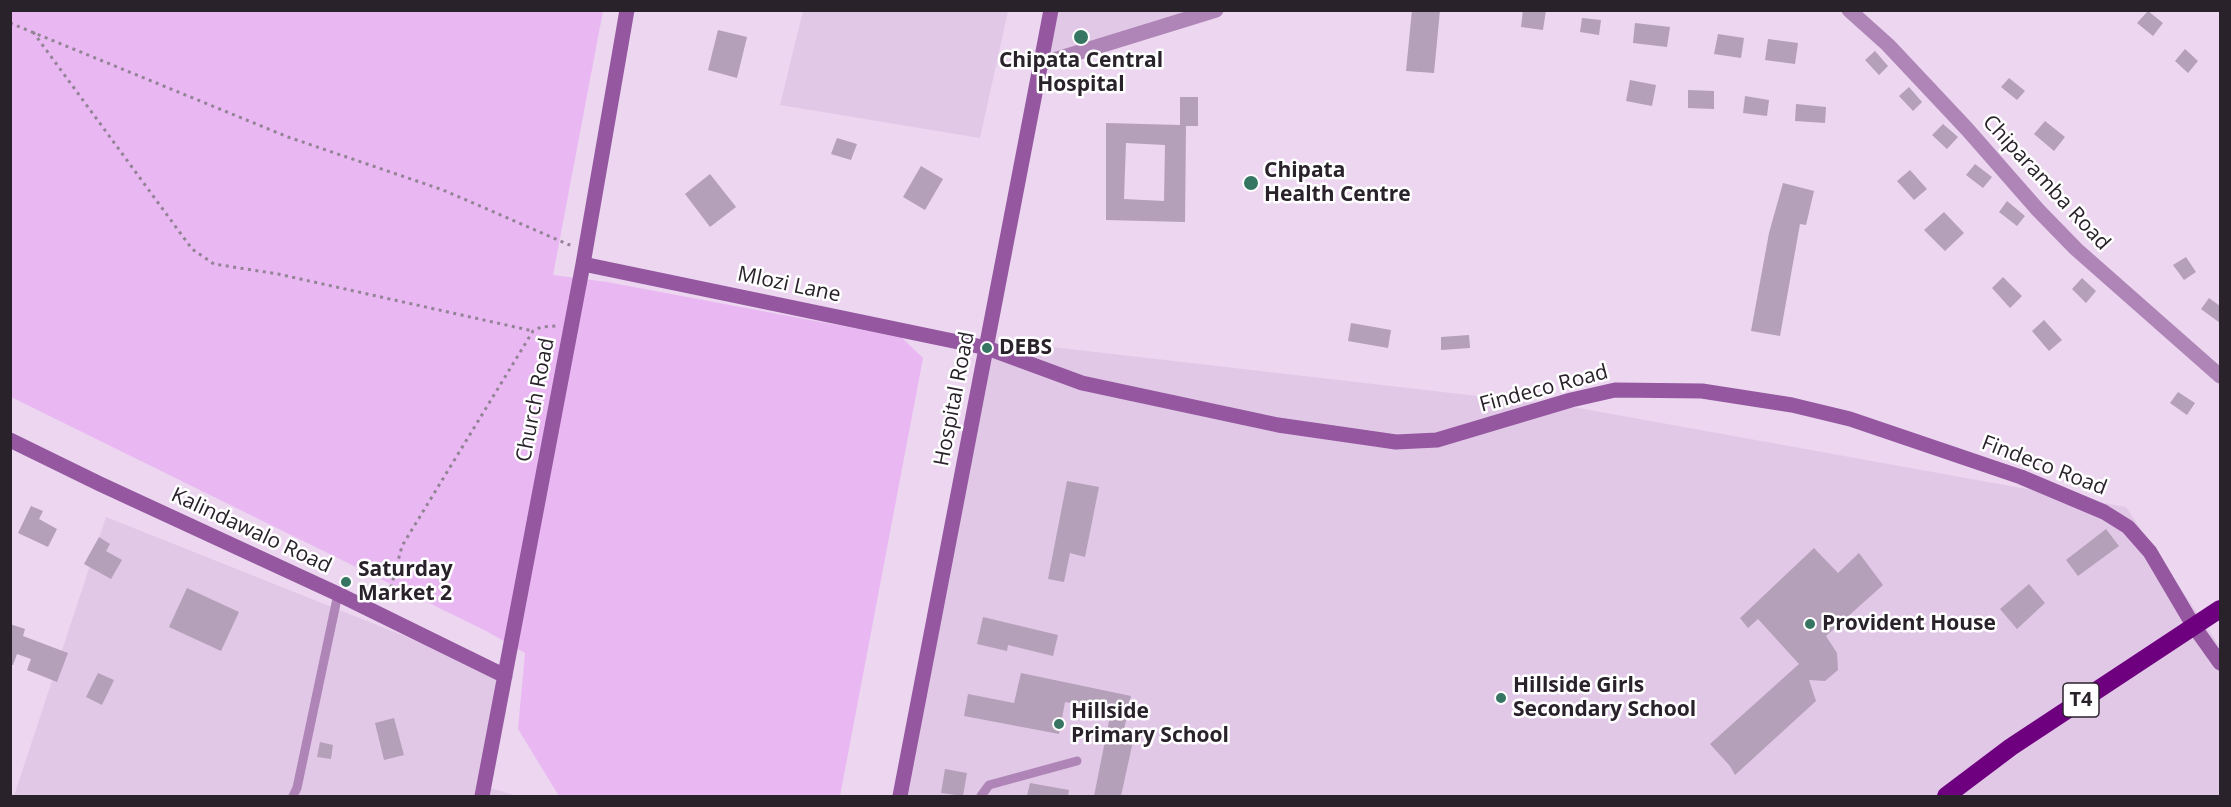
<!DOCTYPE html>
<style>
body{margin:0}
#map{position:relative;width:2231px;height:807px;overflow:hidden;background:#ecd6f0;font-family:"Open Sans",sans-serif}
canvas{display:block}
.frame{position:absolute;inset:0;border:12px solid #2a222b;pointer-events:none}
</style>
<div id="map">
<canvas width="2231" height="807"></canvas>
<div class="frame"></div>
</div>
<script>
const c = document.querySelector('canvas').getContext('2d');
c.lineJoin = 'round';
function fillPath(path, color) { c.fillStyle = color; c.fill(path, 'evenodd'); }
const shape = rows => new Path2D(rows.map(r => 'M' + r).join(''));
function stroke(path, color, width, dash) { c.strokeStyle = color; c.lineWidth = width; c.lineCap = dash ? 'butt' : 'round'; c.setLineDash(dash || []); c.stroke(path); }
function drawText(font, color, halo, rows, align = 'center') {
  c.font = font + ' "Open Sans",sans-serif'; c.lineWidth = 5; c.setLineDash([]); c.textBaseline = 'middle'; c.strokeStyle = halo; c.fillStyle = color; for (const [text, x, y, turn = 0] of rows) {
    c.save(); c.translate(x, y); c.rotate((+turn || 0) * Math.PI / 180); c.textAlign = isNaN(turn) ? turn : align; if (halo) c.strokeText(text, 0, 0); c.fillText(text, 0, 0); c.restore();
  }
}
const built = shape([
 [803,11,1008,11,980,138,780,105],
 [1053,11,1190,11,1041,64],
 [991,340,1573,407,2126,507,2218,644,2220,643,2220,796,901,796],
 [106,517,505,676,484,786,517,796,14,796]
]);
const green = shape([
 [10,11,603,11,553,275,607,282,901,337,923,358,840,796,559,796,518,729,525,653,486,631,11,397]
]);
const building = shape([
 [1412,10,1440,10,1434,73,1406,71],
 [1523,10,1546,10,1543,30,1521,27],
 [2148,11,2163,23,2153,36,2137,23],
 [1582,18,1601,20,1599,35,1580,32],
 [1635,23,1670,27,1667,47,1633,43],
 [718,30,747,37,737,78,708,70],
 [1718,34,1744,38,1741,58,1714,54],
 [1768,39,1798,43,1795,64,1765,60],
 [2185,49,2198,61,2188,73,2175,61],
 [1875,51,1888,66,1879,75,1865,60],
 [2009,78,2025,91,2017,100,2001,87],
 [1630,80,1656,85,1652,106,1626,101],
 [1909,87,1922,102,1913,111,1899,96],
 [1688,90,1714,91,1714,109,1688,108],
 [1745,96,1769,100,1767,116,1743,113],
 [1180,97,1198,97,1198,126,1186,126,1185,222,1106,220,1106,123,1180,125],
 [1126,143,1165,145,1164,201,1124,199],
 [1796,104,1826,107,1825,123,1795,121],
 [2045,121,2065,137,2054,151,2034,134],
 [1943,124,1958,137,1947,149,1932,135],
 [837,138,857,144,851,160,831,154],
 [1975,164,1992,177,1983,188,1966,175],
 [921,166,943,179,925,210,903,197],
 [1910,170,1927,189,1914,200,1897,181],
 [710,174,736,207,710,227,685,194],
 [1783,183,1814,191,1806,225,1800,224,1780,336,1751,331,1769,233],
 [2007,201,2025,216,2017,226,1999,212],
 [1944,212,1964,233,1945,251,1924,230],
 [2186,257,2196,272,2184,280,2173,265],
 [2003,277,2022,296,2010,308,1992,288],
 [2082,278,2096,291,2086,303,2072,289],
 [2209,298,2220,306,2220,323,2201,309],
 [2044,320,2062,340,2049,351,2032,331],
 [1351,323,1391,330,1388,348,1348,341],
 [1469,335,1470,348,1441,350,1441,337],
 [2178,392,2195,403,2187,415,2170,403],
 [1067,481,1099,487,1085,557,1070,553,1064,582,1048,579],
 [31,506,43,511,39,519,57,529,48,547,18,533],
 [2106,529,2119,546,2078,576,2066,560],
 [99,537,110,544,106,551,122,560,111,579,84,564],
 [1814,548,1838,573,1859,553,1883,585,1826,636,1837,653,1838,670,1825,681,1809,680,1816,701,1735,775,1730,766,1710,744,1799,664,1758,619,1748,628,1740,618],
 [2029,584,2045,603,2017,629,2000,609],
 [187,588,239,612,221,651,169,627],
 [983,617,1058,635,1053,656,1008,645,1007,651,977,644],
 [10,624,25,629,23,636,68,653,57,682,27,670,31,659,17,654,13,665,10,665],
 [98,673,114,680,102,705,86,697],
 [1021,673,1131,696,1124,730,1135,732,1121,796,1094,796,1111,711,1065,702,1059,734,964,716,968,694,1014,703],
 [394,718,404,755,384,760,375,723],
 [320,742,333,745,331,759,317,757],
 [945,769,967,773,963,796,941,793],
 [1030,783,1069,790,1068,796,1027,796]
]);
const path = shape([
 [10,23,288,137,443,190,572,246],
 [33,32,192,249,214,264,278,274,533,331],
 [387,602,402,546,533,331,541,327,557,326]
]);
const lane = shape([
 [293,796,297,788,338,594],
 [981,796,989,785,1077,761]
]);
const street = shape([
 [1849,10,1888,45,1967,129,2038,210,2076,249,2220,376],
 [1041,64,1216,10]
]);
const secondary = shape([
 [583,264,987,348,1082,383,1278,425,1396,442,1437,440,1571,400,1615,390,1702,391,1792,405,1850,419,2021,477,2104,512,2128,527,2150,552,2193,625,2220,663],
 [10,440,100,484,338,594,505,676],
 [482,796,583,264,627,10],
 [900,796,1051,10]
]);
const highway = shape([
 [1946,796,2011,747,2220,609]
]);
const markers = [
 [1081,37,8,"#367561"],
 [1251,183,8,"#367561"],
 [987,348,6,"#367561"],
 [346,582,6,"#367561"],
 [1810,624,6,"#367561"],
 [1501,698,6,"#367561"],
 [1059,724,6,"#367561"]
];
const shields = [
 [2081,700,36]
];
const shieldNames = [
 ["T4",2081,700]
];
const poiNames = [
 ["Chipata Central",1081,61,"center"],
 ["Hospital",1081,85,"center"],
 ["Chipata",1264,171],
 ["Health Centre",1264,195],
 ["DEBS",999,348],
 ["Saturday",358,570],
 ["Market 2",358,594],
 ["Provident House",1822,624],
 ["Hillside Girls",1513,686],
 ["Secondary School",1513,710],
 ["Hillside",1071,712],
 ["Primary School",1071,736]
];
const streetNames = [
 ["Chiparamba Road",2046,183,47],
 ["Mlozi Lane",789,285,12],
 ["Findeco Road",1544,389,-15],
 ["Hospital Road",955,399,-79],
 ["Church Road",536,400,-79],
 ["Findeco Road",2044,466,21],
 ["Kalindawalo Road",251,531,25]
];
fillPath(built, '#e2c8e7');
fillPath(green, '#e9b8f2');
fillPath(building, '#b4a0b8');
stroke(path, '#928395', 3, [3, 4.5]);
stroke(lane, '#ae85b6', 9);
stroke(street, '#ae85b6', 15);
stroke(secondary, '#9457a0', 15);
stroke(highway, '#6e0080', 18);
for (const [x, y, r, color] of markers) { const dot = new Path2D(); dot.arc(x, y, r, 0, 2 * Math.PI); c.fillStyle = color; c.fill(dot); stroke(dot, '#fff', 2); }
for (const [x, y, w] of shields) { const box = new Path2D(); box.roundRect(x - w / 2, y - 17, w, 34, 4.5); c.fillStyle = '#fff'; c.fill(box); stroke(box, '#2a222b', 1.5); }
drawText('bold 20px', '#2a222b', null, shieldNames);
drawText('bold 21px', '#2a222b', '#fff', poiNames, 'left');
drawText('21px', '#2a222b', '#fff', streetNames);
</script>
